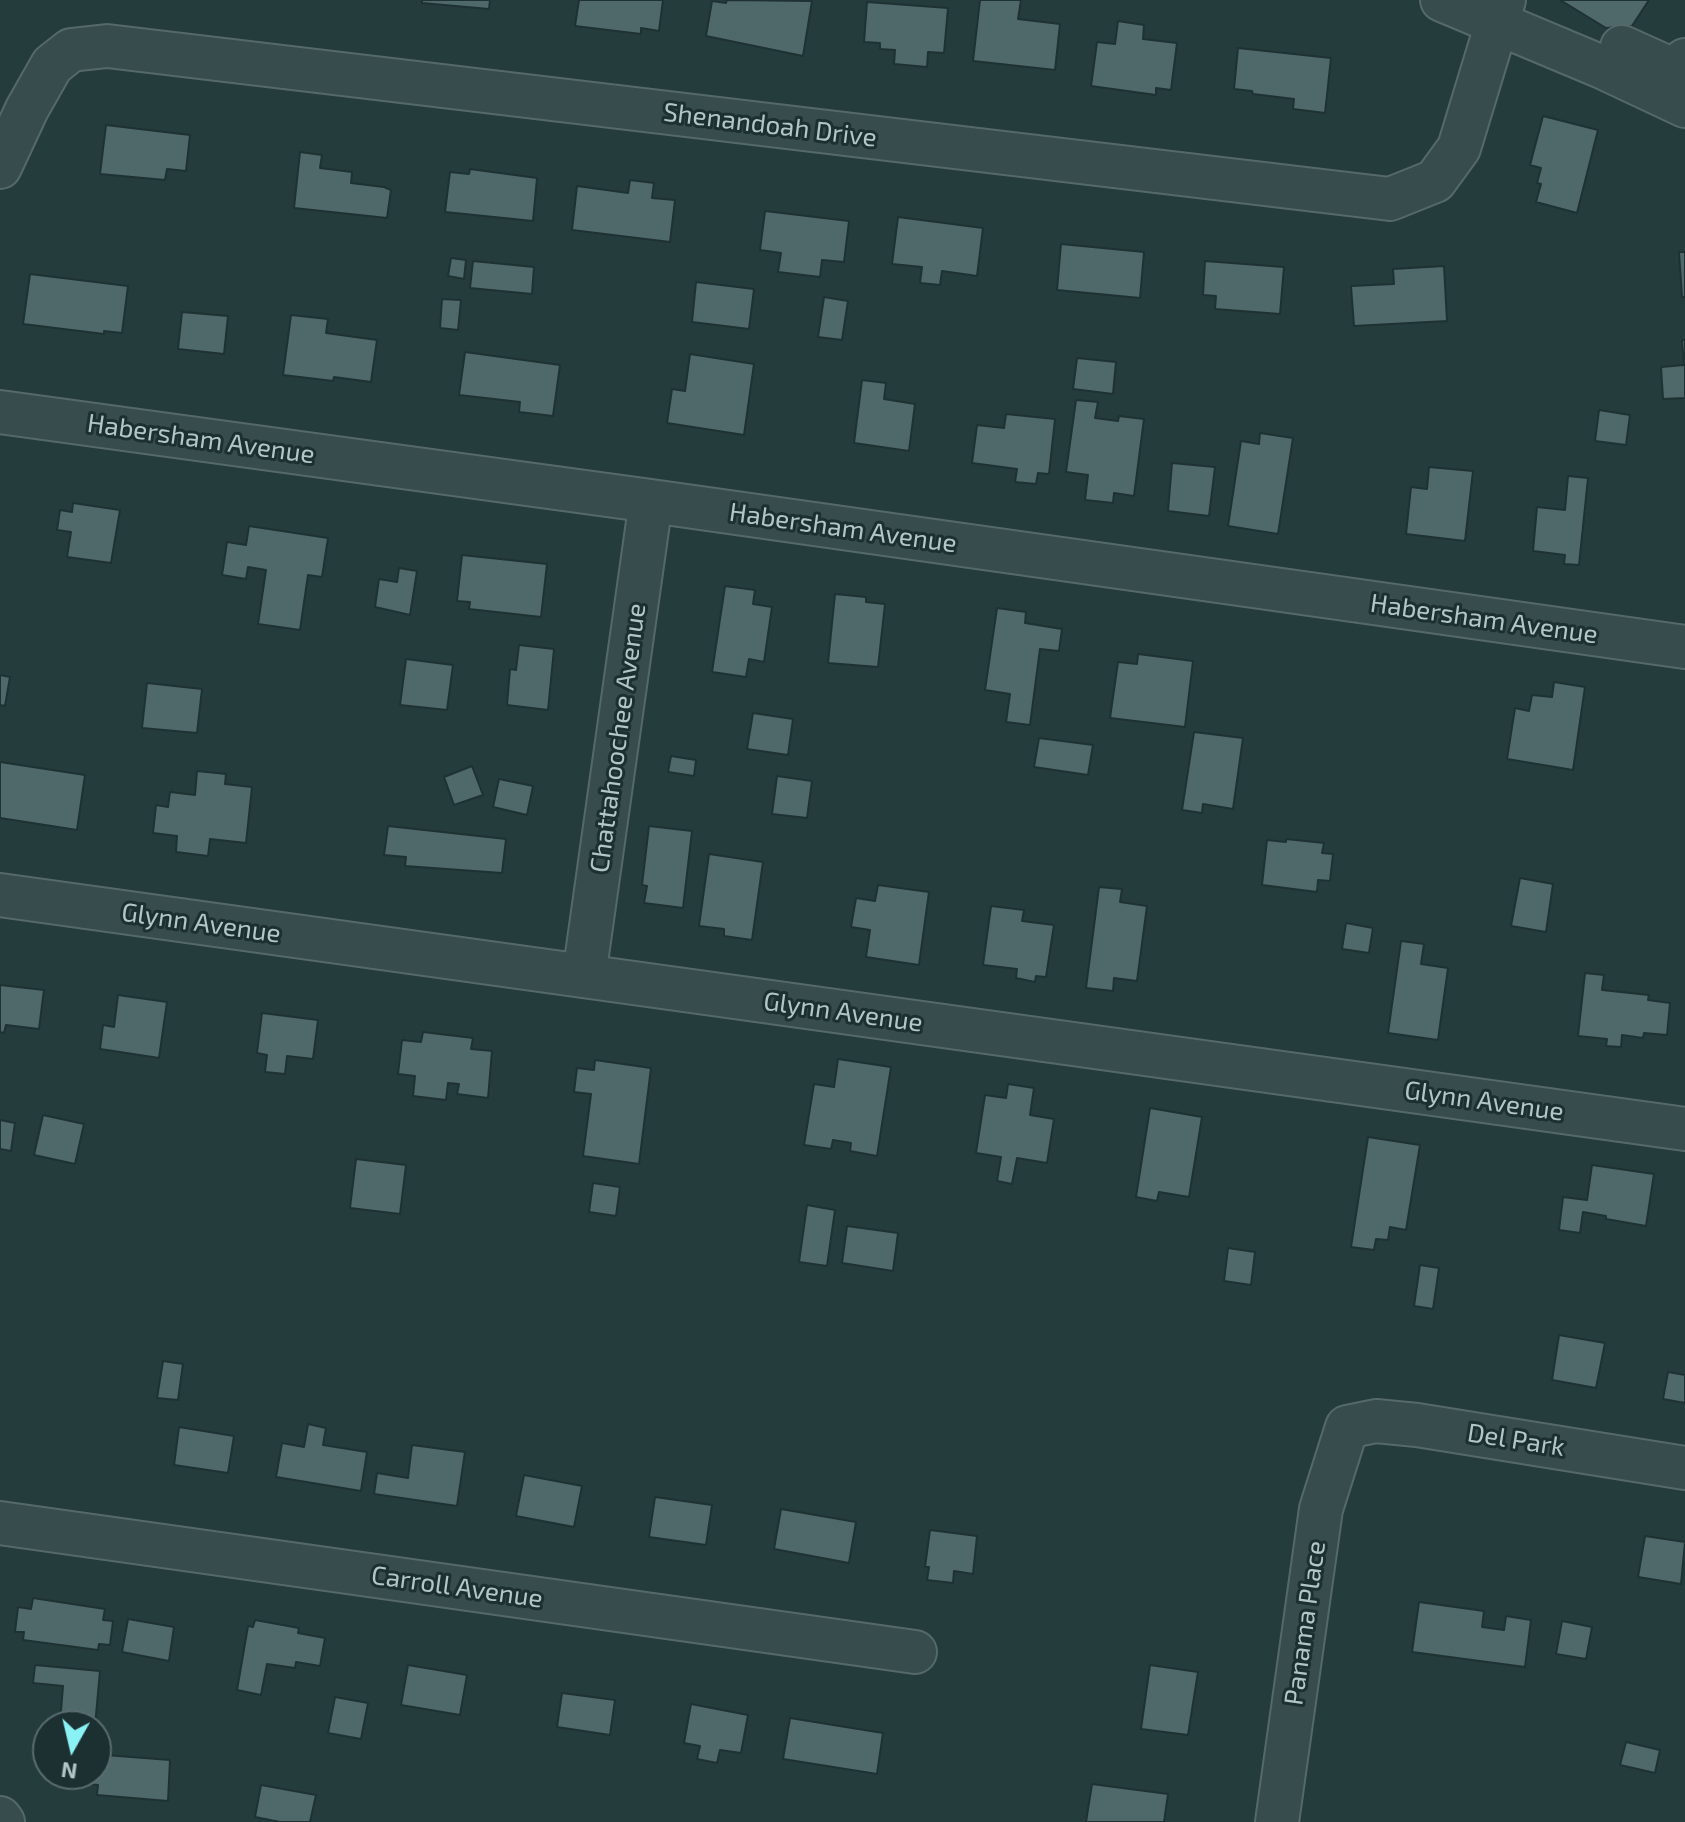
<!DOCTYPE html>
<style>
body{margin:0}
#map{position:relative;width:1685px;height:1822px;overflow:hidden;background:#243c3c;font-family:"Exo 2",sans-serif}
canvas{display:block}
.north{position:absolute;left:32px;top:1710px;width:80px;height:80px;box-sizing:border-box;background:#1d3031;border:2px solid #596c6d;border-radius:50%;rotate:188deg;font-size:22px;font-weight:700;line-height:32px;text-align:center;color:#b3c6c7}
.north::after{content:'';display:block;margin:auto;width:28px;height:36px;background:#8af1f5;clip-path:polygon(50% 0,100% 100%,50% 72%,0 100%)}
</style>
<div id="map">
<canvas width="1685" height="1822"></canvas>
<div class="north">N</div>
</div>
<script>
const c = document.querySelector('canvas').getContext('2d');
c.lineJoin = 'round';
function fillPath(path, color) { c.fillStyle = color; c.fill(path, 'evenodd'); }
const shape = rows => new Path2D(rows.map(r => 'M' + r).join(''));
function stroke(path, color, width, dash) { c.strokeStyle = color; c.lineWidth = width; c.lineCap = dash ? 'butt' : 'round'; c.setLineDash(dash || []); c.stroke(path); }
function drawText(font, color, halo, rows, align = 'center') {
  c.font = font + ' "Exo 2",sans-serif'; c.lineWidth = 6; c.setLineDash([]); c.textBaseline = 'middle'; c.strokeStyle = halo; c.fillStyle = color; for (const [text, x, y, turn = 0] of rows) {
    c.save(); c.translate(x, y); c.rotate((+turn || 0) * Math.PI / 180); c.textAlign = isNaN(turn) ? turn : align; if (halo) c.strokeText(text, 0, 0); c.fillText(text, 0, 0); c.restore();
  }
}
const building = shape([
 [422,0,490,0,489,9,422,3,422,0],
 [579,0,663,0,659,31,641,28,641,34,575,26,579,0],
 [727,0,812,1,803,56,706,36,712,1,726,3,727,0],
 [980,0,1021,0,1018,19,1060,24,1055,70,973,61,980,0],
 [1560,0,1649,0,1632,26,1606,28,1560,0],
 [867,2,948,8,944,53,928,52,927,67,894,64,895,50,880,49,880,43,864,42,867,2],
 [1118,21,1144,25,1143,39,1177,43,1171,90,1156,88,1156,95,1091,86,1097,42,1115,44,1118,21],
 [1238,48,1331,58,1325,113,1293,109,1294,99,1253,94,1252,91,1234,89,1238,48],
 [1543,116,1598,130,1577,213,1536,202,1541,184,1537,183,1541,168,1530,165,1543,116],
 [106,125,190,135,186,171,167,169,165,180,100,174,106,125],
 [300,152,322,155,320,168,352,172,351,183,384,187,391,190,387,218,294,208,300,152],
 [470,169,537,178,533,221,445,212,450,172,469,174,470,169],
 [630,180,654,183,652,198,675,200,670,242,572,230,577,186,628,193,630,180],
 [765,211,849,221,844,262,822,260,820,277,778,272,781,253,760,250,765,211],
 [898,217,983,228,977,276,942,271,940,285,920,283,922,267,892,264,898,217],
 [1061,244,1144,252,1140,298,1057,290,1061,244],
 [1679,252,1685,252,1685,297,1682,297,1679,252],
 [451,258,466,260,464,279,448,276,451,258],
 [473,261,534,267,532,294,470,288,473,261],
 [1205,261,1284,267,1280,314,1215,309,1216,296,1203,295,1205,261],
 [1444,266,1447,321,1354,326,1351,286,1394,284,1393,269,1444,266],
 [30,274,128,286,122,333,104,331,104,334,23,324,30,274],
 [696,282,754,289,749,329,692,322,696,282],
 [824,297,848,301,842,340,818,337,824,297],
 [442,299,461,300,458,330,440,328,442,299],
 [182,312,228,316,224,354,178,349,182,312],
 [291,315,328,319,326,333,377,340,371,382,334,377,333,381,283,375,291,315],
 [1682,340,1685,340,1685,398,1663,399,1661,367,1684,365,1682,340],
 [465,352,560,365,553,416,519,412,520,402,459,395,465,352],
 [690,354,754,364,744,435,667,423,672,389,685,391,690,354],
 [1077,358,1116,362,1113,394,1073,389,1077,358],
 [862,380,886,383,884,399,915,404,909,451,854,443,862,380],
 [1076,400,1098,402,1095,418,1118,421,1119,416,1144,419,1134,496,1114,493,1113,503,1085,500,1088,475,1066,472,1076,400],
 [1599,410,1630,415,1626,445,1595,441,1599,410],
 [1006,414,1055,419,1049,474,1038,473,1036,484,1015,482,1017,469,972,463,977,425,1004,428,1006,414],
 [1260,433,1293,438,1278,534,1228,526,1241,441,1259,444,1260,433],
 [1172,463,1215,467,1209,516,1168,511,1172,463],
 [1429,467,1473,471,1465,541,1406,534,1411,487,1427,489,1429,467],
 [1568,476,1588,478,1579,565,1564,564,1565,555,1533,551,1537,507,1565,510,1568,476],
 [73,503,120,510,111,563,67,557,71,532,57,530,60,510,72,512,73,503],
 [249,526,328,538,322,577,308,575,300,630,258,624,266,570,248,567,246,579,222,575,227,542,246,545,249,526],
 [462,555,547,564,541,617,469,609,470,602,457,601,462,555],
 [399,568,417,571,410,615,375,607,379,579,397,582,399,568],
 [725,586,755,590,753,604,772,607,764,662,749,659,746,677,712,672,725,586],
 [835,594,866,597,866,602,885,604,878,667,828,663,835,594],
 [997,608,1026,612,1025,623,1062,629,1059,651,1040,649,1030,725,1006,722,1010,694,985,690,997,608],
 [519,645,554,649,548,710,507,705,510,669,516,670,519,645],
 [1138,654,1193,661,1185,727,1110,718,1118,662,1137,664,1138,654],
 [406,659,453,665,447,710,400,705,406,659],
 [0,675,10,677,5,706,0,705,0,675],
 [1554,682,1585,687,1573,770,1507,759,1515,708,1529,711,1532,695,1552,697,1554,682],
 [147,683,202,689,197,733,142,728,147,683],
 [753,713,793,719,788,755,747,749,753,713],
 [1194,732,1243,738,1233,809,1203,804,1202,813,1182,810,1194,732],
 [1039,738,1093,745,1088,775,1034,767,1039,738],
 [671,756,696,760,694,776,668,772,671,756],
 [0,762,85,775,77,830,0,818,0,762],
 [472,766,483,795,454,805,444,777,472,766],
 [197,771,226,774,225,784,252,787,246,843,210,839,208,856,176,852,177,836,153,833,156,805,168,807,170,792,195,795,197,771],
 [777,776,812,781,807,818,772,814,777,776],
 [499,779,533,786,527,815,493,807,499,779],
 [388,826,506,839,502,873,405,866,406,857,384,855,388,826],
 [649,826,692,831,683,908,644,903,647,886,642,885,649,826],
 [1286,839,1324,843,1322,853,1333,854,1330,881,1318,880,1317,892,1262,885,1267,840,1286,842,1286,839],
 [709,854,763,862,752,940,724,936,724,929,699,926,709,854],
 [1520,878,1553,884,1546,932,1511,926,1520,878],
 [878,885,929,892,919,965,866,957,870,930,851,927,856,898,875,901,878,885],
 [1099,887,1122,889,1120,902,1147,906,1137,981,1114,978,1113,991,1086,988,1099,887],
 [991,906,1024,910,1022,921,1054,925,1046,977,1036,976,1035,982,1016,978,1017,969,983,965,991,906],
 [1346,923,1373,928,1369,953,1342,949,1346,923],
 [1401,941,1424,944,1421,964,1448,968,1438,1040,1388,1033,1401,941],
 [1585,973,1604,975,1602,990,1649,995,1648,1000,1670,1003,1667,1035,1644,1033,1643,1038,1622,1035,1621,1047,1606,1046,1607,1039,1578,1036,1585,973],
 [0,985,44,990,39,1029,6,1025,4,1033,0,1032,0,985],
 [118,995,167,1002,159,1058,100,1049,103,1025,114,1027,118,995],
 [262,1013,318,1020,313,1059,287,1056,285,1074,265,1072,267,1055,257,1053,262,1013],
 [423,1032,473,1038,471,1049,492,1051,488,1098,457,1094,459,1084,448,1083,446,1100,413,1096,415,1076,398,1074,402,1040,421,1042,423,1032],
 [838,1059,891,1067,877,1156,850,1151,851,1143,833,1140,831,1149,804,1145,814,1084,834,1087,838,1059],
 [595,1060,651,1068,639,1164,583,1156,591,1094,574,1092,577,1068,594,1070,595,1060],
 [1008,1084,1034,1088,1030,1115,1054,1119,1047,1163,1017,1158,1012,1184,997,1181,1001,1157,976,1153,985,1095,1006,1098,1008,1084],
 [1150,1108,1202,1117,1189,1197,1159,1192,1157,1201,1136,1197,1150,1108],
 [43,1115,84,1124,75,1164,34,1155,43,1115],
 [0,1120,15,1123,11,1151,0,1149,0,1120],
 [1368,1137,1420,1145,1406,1230,1390,1227,1388,1240,1376,1239,1374,1250,1351,1247,1368,1137],
 [356,1159,406,1165,400,1214,350,1208,356,1159],
 [1592,1165,1654,1174,1646,1226,1606,1219,1606,1216,1583,1212,1580,1233,1559,1230,1563,1197,1587,1200,1592,1165],
 [593,1183,620,1187,616,1216,589,1212,593,1183],
 [807,1205,835,1210,827,1266,799,1262,807,1205],
 [847,1226,898,1233,893,1271,842,1263,847,1226],
 [1228,1248,1255,1252,1251,1285,1224,1281,1228,1248],
 [1420,1265,1439,1268,1433,1309,1414,1306,1420,1265],
 [1559,1335,1605,1343,1596,1388,1552,1380,1559,1335],
 [163,1361,183,1364,178,1400,157,1398,163,1361],
 [1668,1372,1685,1375,1685,1403,1663,1399,1668,1372],
 [308,1424,326,1428,323,1445,367,1452,361,1491,276,1477,282,1443,304,1447,308,1424],
 [179,1427,234,1436,228,1473,174,1465,179,1427],
 [412,1445,465,1452,457,1506,374,1494,377,1473,408,1478,412,1445],
 [524,1475,582,1486,574,1527,516,1516,524,1475],
 [655,1497,712,1505,706,1545,649,1537,655,1497],
 [781,1509,856,1522,849,1563,774,1549,781,1509],
 [930,1530,977,1536,973,1574,954,1571,953,1583,927,1580,929,1567,925,1567,930,1530],
 [1645,1536,1685,1542,1681,1584,1638,1577,1645,1536],
 [33,1598,105,1609,103,1620,113,1621,110,1645,99,1644,98,1650,23,1640,24,1632,15,1632,18,1607,31,1609,33,1598],
 [1419,1602,1484,1611,1482,1627,1504,1630,1506,1616,1531,1620,1525,1667,1412,1652,1419,1602],
 [128,1619,174,1627,169,1661,122,1652,128,1619],
 [255,1620,299,1628,298,1633,325,1638,320,1666,296,1662,295,1668,267,1664,261,1695,237,1690,248,1626,253,1627,255,1620],
 [1562,1621,1592,1627,1586,1659,1556,1654,1562,1621],
 [35,1665,100,1671,95,1726,60,1723,63,1686,33,1683,35,1665],
 [408,1665,467,1675,460,1715,401,1705,408,1665],
 [1150,1665,1198,1672,1188,1735,1141,1729,1150,1665],
 [562,1693,615,1700,610,1735,557,1727,562,1693],
 [335,1697,368,1703,361,1739,328,1733,335,1697],
 [691,1704,748,1715,741,1753,720,1750,717,1763,697,1759,700,1746,684,1743,691,1704],
 [790,1718,883,1733,877,1774,783,1759,790,1718],
 [1626,1742,1660,1750,1655,1773,1620,1765,1626,1742],
 [105,1755,170,1760,168,1801,97,1795,98,1785,86,1784,87,1774,96,1774,96,1764,104,1764,105,1755],
 [1092,1784,1168,1794,1164,1822,1086,1822,1092,1784],
 [261,1785,316,1795,310,1822,280,1822,255,1817,261,1785]
]);
const minor = shape([
 [1442,0,1602,67,1685,106],
 [1622,47,1673,70,1685,60],
 [0,167,27,109,52,65,71,50,107,46,1390,199,1435,181,1459,148,1504,0],
 [0,412,651,501,1685,647],
 [0,895,1685,1129],
 [584,976,651,501],
 [0,1523,915,1652],
 [0,1818,3,1822],
 [1277,1822,1321,1509,1347,1427,1376,1421,1417,1425,1685,1468]
]);
const streetNames = [
 ["Shenandoah Drive",770,125,7],
 ["Habersham Avenue",201,439,8],
 ["Habersham Avenue",843,528,8],
 ["Habersham Avenue",1484,619,8],
 ["Chattahoochee Avenue",618,738,-82],
 ["Glynn Avenue",201,923,8],
 ["Glynn Avenue",843,1012,8],
 ["Glynn Avenue",1484,1101,8],
 ["Del Park",1516,1440,9],
 ["Carroll Avenue",457,1587,8],
 ["Panama Place",1305,1623,-82]
];
fillPath(building, '#4f6869');
stroke(building, '#1f3233', 2);
stroke(minor, '#56696a', 46);
stroke(minor, '#374c4c', 42);
drawText('26px', '#b3c6c7', '#1d3031', streetNames);
</script>
